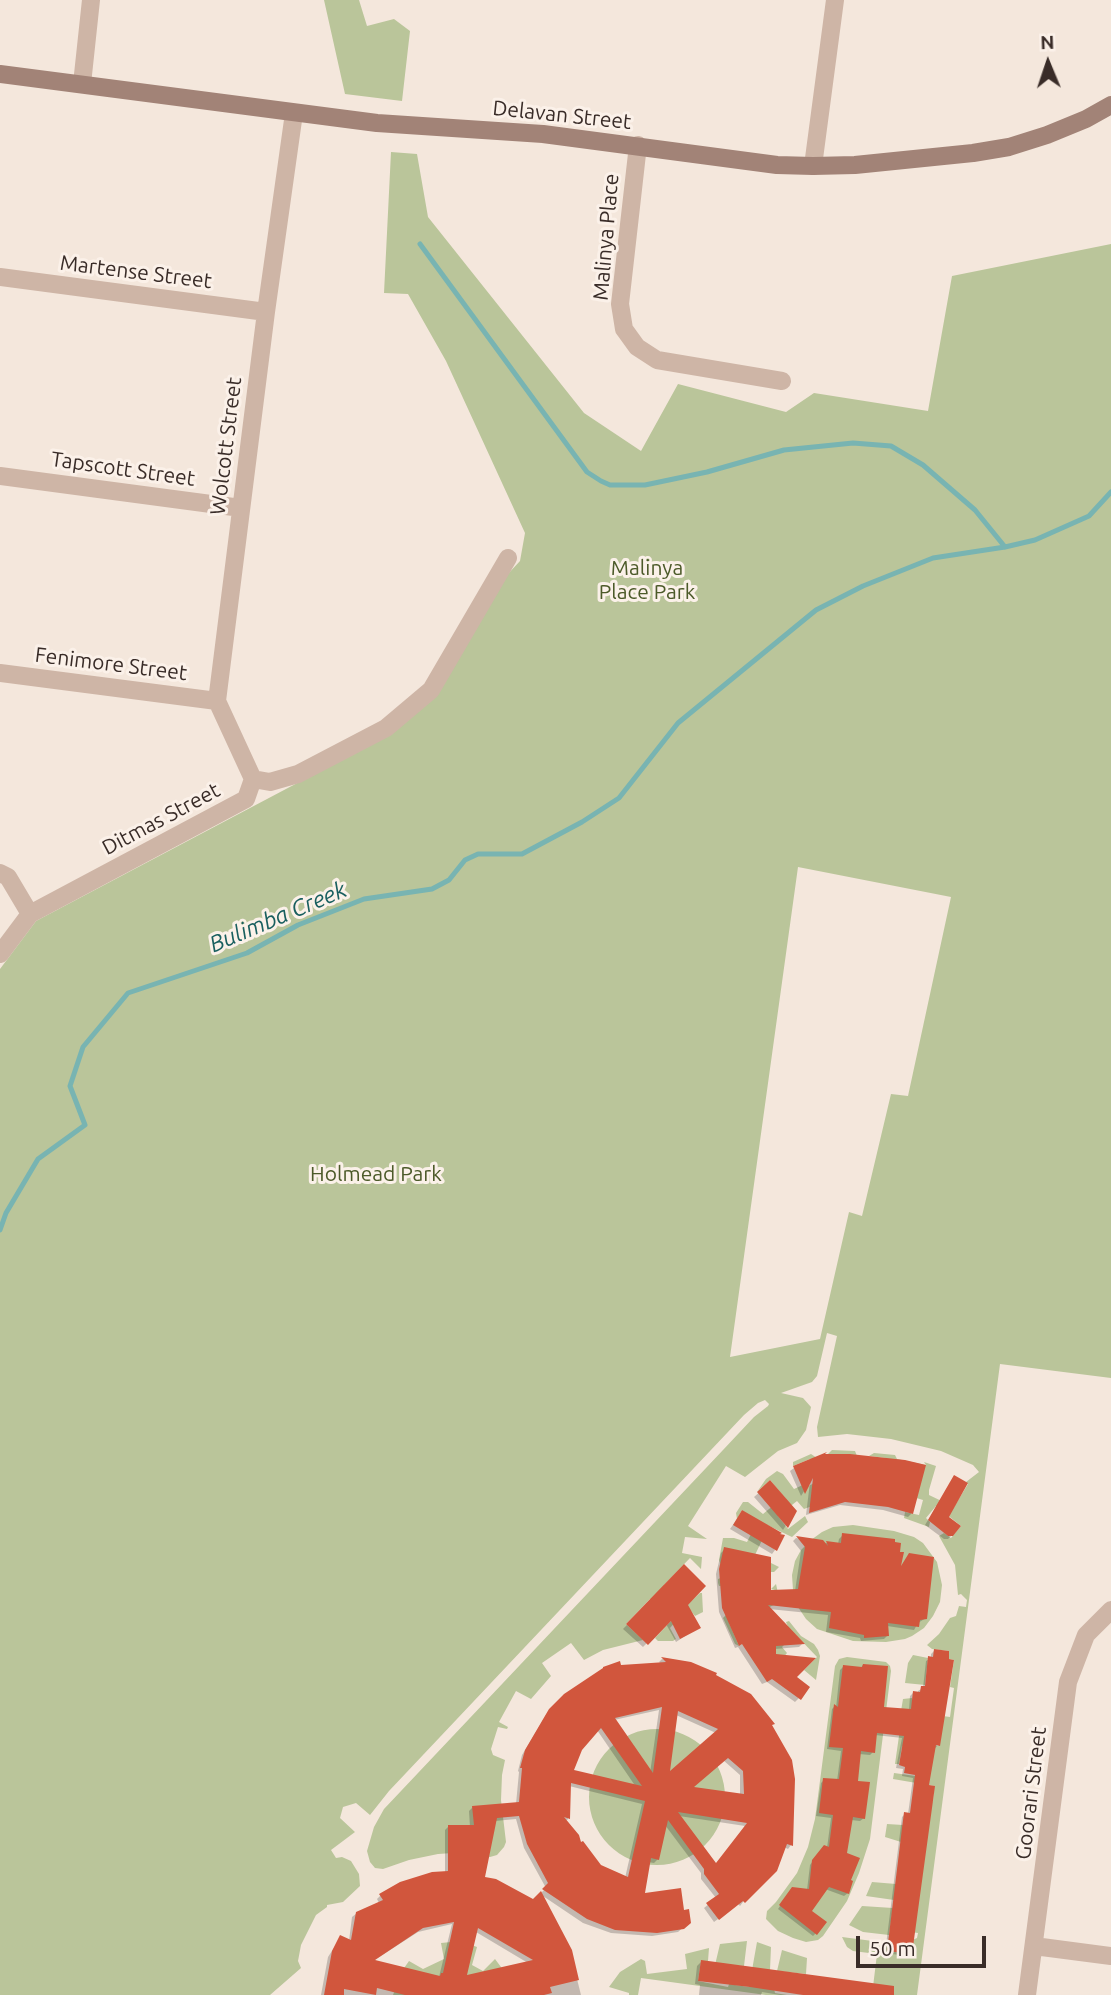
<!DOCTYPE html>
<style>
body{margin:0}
#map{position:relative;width:1111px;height:1995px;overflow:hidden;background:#f4e7dc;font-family:Ubuntu,sans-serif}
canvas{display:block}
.north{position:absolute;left:1013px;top:28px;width:70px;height:70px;-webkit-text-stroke:5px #fbf1e9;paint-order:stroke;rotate:358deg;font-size:19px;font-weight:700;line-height:28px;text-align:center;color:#392c28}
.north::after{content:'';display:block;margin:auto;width:24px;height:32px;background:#392c28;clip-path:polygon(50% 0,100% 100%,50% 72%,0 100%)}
.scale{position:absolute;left:856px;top:1936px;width:130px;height:32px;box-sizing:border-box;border:4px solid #392c28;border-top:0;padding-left:9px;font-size:21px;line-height:24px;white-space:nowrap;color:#392c28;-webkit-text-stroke:5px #fbf1e9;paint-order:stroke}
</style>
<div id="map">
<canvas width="1111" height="1995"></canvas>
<div class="north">N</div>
<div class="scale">50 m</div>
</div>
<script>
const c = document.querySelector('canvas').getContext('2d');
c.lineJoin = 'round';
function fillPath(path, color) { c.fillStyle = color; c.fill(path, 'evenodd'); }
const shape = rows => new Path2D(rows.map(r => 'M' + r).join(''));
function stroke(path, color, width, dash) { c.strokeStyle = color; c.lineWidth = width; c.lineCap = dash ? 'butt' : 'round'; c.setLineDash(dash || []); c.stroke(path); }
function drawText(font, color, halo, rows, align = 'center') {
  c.font = font + ' Ubuntu,sans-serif'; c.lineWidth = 6; c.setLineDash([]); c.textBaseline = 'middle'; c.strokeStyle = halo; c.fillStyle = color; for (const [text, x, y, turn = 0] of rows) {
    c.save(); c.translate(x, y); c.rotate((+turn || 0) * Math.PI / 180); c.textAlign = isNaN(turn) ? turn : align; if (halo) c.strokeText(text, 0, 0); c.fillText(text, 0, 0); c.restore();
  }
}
const green = shape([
 [324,0,359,0,367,26,394,19,410,31,402,101,345,94],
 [391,152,417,154,428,217,584,413,641,451,678,384,786,412,814,393,928,411,952,276,1111,244,1111,1378,1000,1364,917,1995,872,1995,877,1954,853,1951,847,1947,842,1937,888,1943,887,1951,917,1938,918,1933,911,1932,894,1900,866,1896,872,1882,896,1884,901,1842,885,1837,887,1824,903,1825,933,1801,934,1786,893,1779,894,1773,930,1778,902,1746,899,1764,895,1764,901,1722,906,1720,904,1741,939,1746,901,1711,903,1699,912,1698,912,1702,914,1703,914,1712,950,1717,954,1688,950,1687,954,1660,949,1659,949,1651,932,1649,927,1645,939,1634,950,1618,956,1616,959,1606,966,1607,967,1600,961,1594,958,1595,955,1565,939,1536,944,1533,951,1538,961,1526,936,1506,926,1518,930,1522,929,1527,904,1518,905,1512,919,1515,923,1500,893,1491,815,1505,804,1509,797,1501,778,1516,788,1529,805,1516,808,1522,792,1537,767,1525,765,1534,755,1555,779,1567,774,1572,753,1572,753,1598,775,1590,771,1589,776,1584,780,1602,751,1616,788,1627,786,1622,789,1621,801,1636,814,1644,818,1650,820,1656,816,1680,804,1670,817,1657,795,1634,782,1647,787,1653,782,1659,729,1623,739,1646,735,1644,723,1618,727,1614,744,1585,719,1586,718,1583,718,1579,725,1576,719,1560,723,1538,734,1538,747,1542,753,1530,742,1510,737,1519,736,1513,743,1502,748,1502,763,1514,775,1504,786,1499,770,1480,757,1492,766,1479,777,1471,783,1474,794,1489,807,1483,808,1486,819,1481,810,1459,793,1466,793,1462,811,1454,847,1478,847,1454,828,1454,832,1450,855,1451,857,1456,883,1481,886,1458,869,1456,874,1453,895,1455,897,1459,926,1465,924,1462,936,1466,929,1490,929,1495,954,1507,968,1484,966,1482,979,1472,973,1465,941,1451,891,1439,847,1434,818,1437,817,1427,837,1336,827,1333,817,1376,812,1382,781,1393,803,1398,811,1407,806,1430,797,1443,778,1451,745,1477,726,1466,688,1526,707,1539,685,1537,682,1553,702,1557,701,1569,690,1558,664,1585,686,1606,700,1593,702,1593,703,1612,695,1616,691,1611,677,1620,670,1628,676,1639,673,1641,658,1641,655,1638,672,1620,650,1599,626,1624,643,1640,603,1650,584,1660,571,1643,542,1663,551,1676,531,1699,516,1691,499,1722,508,1727,507,1729,498,1727,491,1749,493,1755,505,1760,502,1775,501,1800,506,1842,504,1847,497,1855,490,1857,453,1853,438,1854,409,1860,383,1869,375,1868,370,1862,367,1851,374,1827,384,1809,723,1450,754,1417,768,1406,769,1404,765,1400,758,1403,744,1415,389,1791,370,1815,356,1803,343,1807,340,1818,355,1832,331,1850,336,1858,342,1857,351,1861,359,1874,360,1886,343,1902,327,1905,327,1907,316,1915,301,1945,298,1961,301,1968,270,1995,0,1995,0,969,36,921,392,733,506,576,520,561,525,533,446,361,408,294,384,293],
 [798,867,951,897,908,1096,891,1094,862,1216,849,1212,820,1339,730,1357],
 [853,1525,894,1531,914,1537,923,1543,937,1562,942,1585,940,1602,933,1616,924,1628,912,1636,905,1639,886,1642,853,1641,817,1629,806,1619,798,1607,793,1590,792,1575,795,1561,801,1550,811,1540,822,1532,833,1527],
 [913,1655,928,1658,925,1685,905,1683,908,1663],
 [847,1657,886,1662,890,1666,891,1671,870,1839,859,1873,847,1901,823,1936,818,1940,806,1942,793,1938,778,1931,766,1919,767,1911,776,1902,797,1873,808,1847,815,1819,835,1666,839,1659],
 '589 1797a68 68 0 1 1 136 0a68 68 0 1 1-136 0Z',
 [862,1906,893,1908,889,1935,863,1932,849,1925],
 [747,1941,744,1966,715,1965,720,1944],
 [451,1942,469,1944,477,1947,472,1965,483,1971,495,1959,504,1971,512,1995,393,1995,402,1971,409,1961,423,1969,444,1959,441,1943],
 [757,1942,771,1947,770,1970,775,1993,787,1995,766,1995,641,1978,638,1995,629,1995,629,1993,609,1987,620,1972,641,1959,645,1961,647,1974,687,1969,685,1954,709,1948,708,1961,701,1961,698,1981,728,1987,730,1981,735,1985,749,1987],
 [782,1950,807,1958,806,1974,777,1971]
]);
const shadow = shape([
 [794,1468,912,1513,908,1517,883,1510,840,1505,806,1515,810,1482,801,1496,790,1471],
 [954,1477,947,1517,952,1535,948,1539,944,1539,925,1525],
 [770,1483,795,1511,783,1530,754,1497],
 [742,1512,775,1550,772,1554,730,1529],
 [843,1535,900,1569,926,1618,918,1623,914,1630,887,1626,888,1635,884,1639,861,1641,860,1638,826,1632,828,1615,769,1609,802,1644,799,1647,775,1649,775,1656,799,1698,795,1702,767,1682,762,1684,738,1647,735,1648,719,1612,716,1574,721,1553,725,1549,770,1591,795,1591,801,1551,793,1541,796,1538,822,1542,824,1545,826,1543,838,1544,839,1539],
 [684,1567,686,1605,699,1627,676,1642,666,1624,643,1647,623,1629],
 [934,1651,938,1745,935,1748,927,1786,910,1953,907,1956,885,1953,902,1817,905,1814,908,1814,913,1778,902,1776,903,1769,896,1768,902,1738,875,1735,873,1752,870,1755,859,1754,856,1782,864,1818,860,1821,851,1820,845,1854,849,1881,848,1893,844,1896,825,1889,810,1911,816,1933,813,1936,778,1909,789,1893,807,1890,810,1865,821,1850,827,1848,831,1818,816,1816,821,1783,824,1780,837,1781,841,1751,827,1749,832,1709,835,1706,836,1708,840,1670,843,1667,860,1669,863,1665,882,1709,909,1710,910,1696,913,1693,918,1694,918,1691,923,1688,926,1661,931,1658,931,1654],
 [662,1659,691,1663,714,1676,770,1726,791,1845,788,1849,784,1847,740,1906,738,1904,714,1922,704,1908,716,1898,701,1879,701,1873,665,1825,658,1859,654,1863,648,1862,642,1895,682,1912,689,1922,678,1932,652,1936,611,1933,583,1923,540,1894,546,1888,524,1848,516,1819,495,1821,483,1879,570,1951,581,1995,321,1995,328,1957,341,1937,349,1941,352,1917,357,1913,379,1903,377,1899,381,1895,445,1873,445,1830,449,1826,470,1827,469,1811,473,1807,516,1804,519,1772,518,1771,522,1755,546,1715,565,1695,620,1667,661,1664,659,1662],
 [659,1710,650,1773,614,1720],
 [676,1715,716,1733,668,1775],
 [597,1730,636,1787,572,1771,580,1749],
 [723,1760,740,1775,740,1795,691,1788],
 [569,1786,642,1804,625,1878,600,1866,580,1845,566,1821,568,1819],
 [679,1816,745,1826,716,1865],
 [452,1924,439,1977,373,1961,418,1932],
 [476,1932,528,1963,465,1978],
 [701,1962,871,1995,780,1995,762,1992,761,1995,699,1995,700,1985,695,1984,697,1966]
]);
const stream = shape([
 [420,244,587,472,601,481,610,485,645,485,707,472,784,450,853,443,891,446,923,465,975,510,1005,547],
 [0,1230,6,1213,38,1159,85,1125,70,1086,83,1047,128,993,247,953,298,925,364,899,432,889,449,880,465,860,478,854,522,854,582,822,619,798,678,723,816,610,863,586,933,558,1005,547,1035,540,1089,516,1111,492]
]);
const building = shape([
 [827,1452,825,1454,850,1454,905,1460,926,1465,913,1514,888,1507,845,1502,809,1513,813,1478,805,1494,793,1466],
 [954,1475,968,1483,949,1517,961,1526,953,1536,948,1536,928,1520],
 [770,1480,797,1511,788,1528,757,1492],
 [742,1510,782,1533,780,1534,785,1535,777,1551,733,1525],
 [842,1533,895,1539,895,1542,901,1543,900,1552,904,1552,901,1566,909,1553,934,1557,927,1619,920,1620,919,1627,888,1623,889,1636,864,1638,864,1635,829,1628,831,1612,768,1605,805,1644,776,1646,776,1654,816,1658,797,1677,810,1687,801,1700,772,1679,767,1682,742,1644,739,1646,722,1608,719,1569,724,1547,771,1557,771,1590,798,1589,805,1547,796,1536,823,1540,828,1546,826,1541,841,1543],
 [684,1564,706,1586,688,1605,701,1628,680,1639,671,1621,648,1645,626,1624],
 [934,1649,949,1651,949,1659,954,1660,940,1746,936,1745,929,1785,935,1786,912,1954,887,1951,904,1812,910,1813,915,1775,904,1773,905,1767,899,1765,904,1736,877,1733,875,1753,861,1751,858,1781,870,1782,865,1819,853,1817,847,1853,860,1858,851,1880,853,1881,849,1894,829,1887,812,1911,827,1922,817,1935,779,1905,792,1887,809,1889,812,1860,824,1845,829,1847,833,1815,819,1813,823,1778,839,1779,843,1748,829,1747,834,1704,838,1707,843,1665,862,1667,863,1664,888,1666,884,1707,911,1709,913,1691,920,1692,921,1686,925,1686,928,1656,933,1657],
 [661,1657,691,1662,717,1673,716,1675,751,1694,775,1724,772,1725,792,1760,795,1779,793,1846,787,1844,777,1871,745,1903,743,1901,719,1920,706,1903,719,1894,704,1874,704,1869,668,1820,659,1860,651,1858,645,1893,681,1888,684,1910,689,1909,691,1923,684,1929,657,1933,615,1930,587,1919,542,1889,548,1883,527,1844,519,1816,497,1818,485,1877,496,1879,533,1899,541,1891,572,1950,579,1980,550,1987,552,1993,544,1995,405,1995,377,1988,376,1995,344,1989,344,1995,324,1995,332,1951,340,1935,351,1940,356,1912,383,1900,379,1894,400,1882,432,1872,448,1871,448,1825,474,1825,472,1806,519,1802,522,1768,520,1768,525,1750,549,1709,564,1694,603,1668,603,1667,620,1661,621,1665,666,1662],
 [662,1707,653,1773,615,1718],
 [678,1711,718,1729,670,1771],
 [601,1728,642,1786,574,1770,582,1750],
 [728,1758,743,1771,744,1794,694,1787],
 [571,1783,645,1801,628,1877,601,1865,583,1841,581,1842,579,1835,564,1817,570,1819],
 [678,1812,747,1823,716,1863],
 [454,1922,443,1973,441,1973,440,1976,375,1960,423,1928],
 [478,1928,533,1960,467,1975],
 [701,1960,894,1986,894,1995,803,1995,750,1987,698,1981]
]);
const street = shape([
 [82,84,91,0],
 [638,145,620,304,624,329,637,347,657,360,782,381],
 [813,166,835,0],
 [0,277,266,312],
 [0,476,241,508],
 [0,673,217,701],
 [253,779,217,701,266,312,294,113],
 [0,873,8,877,30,914],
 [0,954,30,914,246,799,253,779,270,782,298,774,386,728,431,690,508,558],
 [1034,1946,1111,1956],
 [1027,1995,1068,1682,1086,1635,1111,1610]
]);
const secondary = shape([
 [0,74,377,123,543,134,777,165,813,166,855,165,973,153,1009,147,1047,135,1086,119,1111,105]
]);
const streetNames = [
 ["Delavan Street",562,115,6],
 ["Malinya Place",606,237,-85],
 ["Martense Street",136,272,7],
 ["Wolcott Street",226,446,-83],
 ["Tapscott Street",123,469,8],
 ["Fenimore Street",111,664,7],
 ["Ditmas Street",161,819,-28],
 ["Goorari Street",1031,1793,-83]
];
const parkNames = [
 ["Malinya",647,568],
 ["Place Park",647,592],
 ["Holmead Park",376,1174]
];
const waterNames = [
 ["Bulimba Creek",278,917,-23]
];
fillPath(green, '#bac59a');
fillPath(shadow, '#0003');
stroke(stream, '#78b4b2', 5);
fillPath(building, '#d1563d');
stroke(street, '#ceb5a6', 18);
stroke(secondary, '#a28377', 18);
drawText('21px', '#392c28', '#fbf1e9', streetNames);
drawText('21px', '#4c5a29', '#fbf1e9', parkNames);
drawText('italic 23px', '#195f5f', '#fbf1e9', waterNames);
</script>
